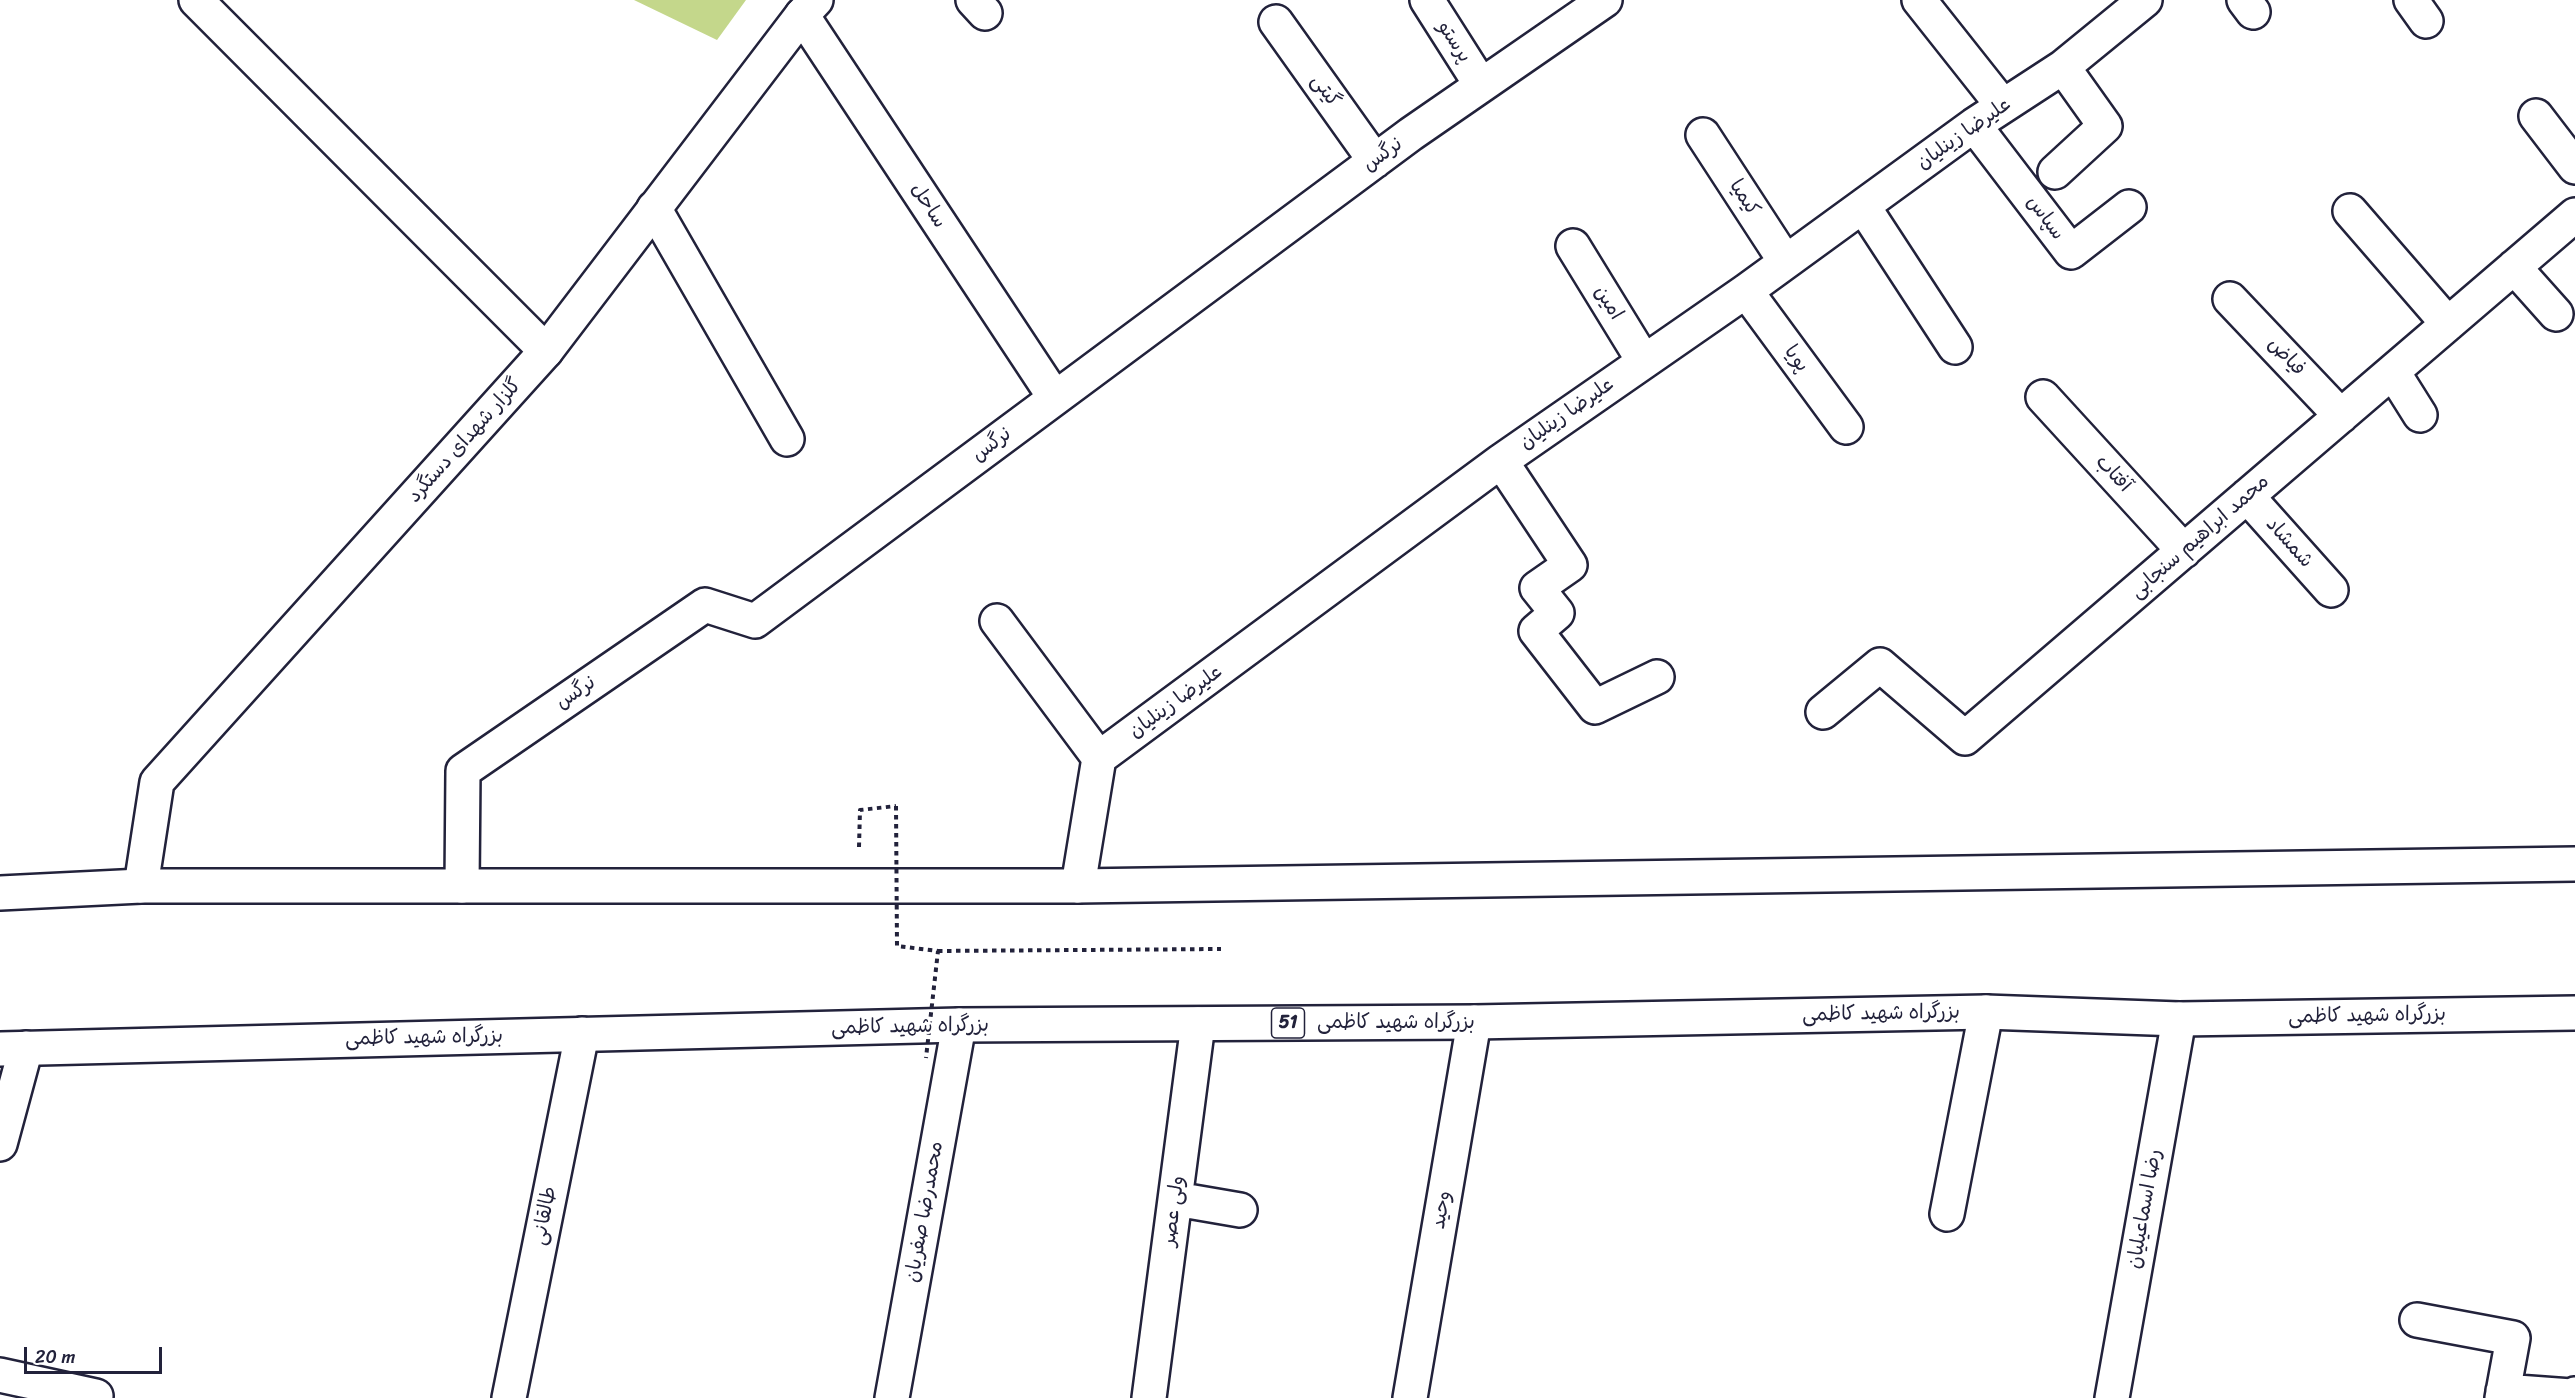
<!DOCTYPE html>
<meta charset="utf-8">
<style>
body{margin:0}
#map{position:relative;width:2575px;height:1398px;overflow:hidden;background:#fff;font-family:Sriracha,sans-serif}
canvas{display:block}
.scale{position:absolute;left:24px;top:1347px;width:138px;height:27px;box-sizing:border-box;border:3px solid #22223b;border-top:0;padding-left:8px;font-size:18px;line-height:21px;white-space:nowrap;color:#22223b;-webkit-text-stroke:4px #fff;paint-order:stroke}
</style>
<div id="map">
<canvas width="2575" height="1398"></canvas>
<div class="scale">20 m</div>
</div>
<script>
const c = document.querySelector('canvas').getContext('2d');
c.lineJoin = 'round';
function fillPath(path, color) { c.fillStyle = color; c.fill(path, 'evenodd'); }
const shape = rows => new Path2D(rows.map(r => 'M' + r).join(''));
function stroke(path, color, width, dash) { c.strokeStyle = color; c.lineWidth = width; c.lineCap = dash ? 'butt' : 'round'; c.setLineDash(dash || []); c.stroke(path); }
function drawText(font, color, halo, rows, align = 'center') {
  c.font = font + ' Sriracha,"Playpen Sans Arabic",sans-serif'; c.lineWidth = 4.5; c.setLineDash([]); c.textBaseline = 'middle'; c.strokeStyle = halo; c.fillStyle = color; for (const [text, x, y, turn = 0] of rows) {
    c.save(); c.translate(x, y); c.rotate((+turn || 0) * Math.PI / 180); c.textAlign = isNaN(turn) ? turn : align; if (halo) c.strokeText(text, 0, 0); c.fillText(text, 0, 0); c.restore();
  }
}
const green = shape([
 [634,0,746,0,717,40]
]);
const path = shape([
 [859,847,860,810,896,806],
 [938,951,1221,949]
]);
const street = shape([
 [196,0,546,351],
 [973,0,985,13],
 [1427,0,1481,85],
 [1919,0,2003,106],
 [2244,0,2253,12],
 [2411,0,2426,21],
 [802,15,1055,398],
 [1276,22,1375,161],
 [2536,116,2575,167],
 [1974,125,2071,252,2129,207],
 [1703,135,1785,261],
 [2055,172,2105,126,2063,67],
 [1863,206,1955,347],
 [654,208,787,439],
 [2350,211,2448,324],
 [1573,246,1643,360],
 [2514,267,2556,314],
 [1746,291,1846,427],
 [2230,299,2341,416],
 [2393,372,2420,415],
 [2043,397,2184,551],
 [1501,461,1570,565,1537,588,1557,613,1536,631,1595,707,1657,677],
 [2247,496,2331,590],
 [997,621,1099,758],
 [1823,712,1880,665,1965,738,2575,215],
 [462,886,463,771,705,605,755,621,1411,134,1605,0],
 [1078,886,1099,758,1501,461,1746,291,1974,125,2063,67,2145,0],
 [0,1144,26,1048],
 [1176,1199,1240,1210],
 [1947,1214,1986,1012],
 [2417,1320,2513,1338,2502,1398],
 [0,1375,96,1396],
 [2503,1391,2571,1396,2575,1394],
 [509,1398,582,1034],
 [892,1398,959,1025],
 [1149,1398,1198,1024],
 [1410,1398,1474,1022],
 [2112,1398,2179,1019]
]);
const secondary = shape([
 [141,886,157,782,546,351,802,15,816,0]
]);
const highway = shape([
 [0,893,141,886,1078,886,2575,864],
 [0,1049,959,1025,1474,1022,1986,1012,2179,1019,2575,1013]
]);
const pathBridge = shape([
 [896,806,897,946,938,951,926,1058]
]);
const shields = [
 [1288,1023,33]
];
const shieldNames = [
 ["51",1288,1023]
];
const streetNames = [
 ["پرستو",1454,42,57],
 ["گیتی",1325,91,55],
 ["علیرضا زینلیان",1964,134,-35],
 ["نرگس",1383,155,-36],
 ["کیمیا",1744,198,57],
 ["ساحل",928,206,57],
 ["سپاس",2045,218,53],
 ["امین",1608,303,58],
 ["فیاض",2286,357,46],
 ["پویا",1796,359,54],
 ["علیرضا زینلیان",1567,414,-35],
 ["گلزار شهدای دستگرد",465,441,-48],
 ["نرگس",992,445,-37],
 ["آفتاب",2113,474,47],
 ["محمد ابراهیم سنجابی",2200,537,-41],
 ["شمشاد",2289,543,48],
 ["نرگس",576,693,-34],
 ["علیرضا زینلیان",1176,702,-36],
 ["بزرگراه شهید کاظمی",1881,1014,-1],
 ["بزرگراه شهید کاظمی",2367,1016,-1],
 ["بزرگراه شهید کاظمی",1396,1023],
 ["بزرگراه شهید کاظمی",910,1027,-1],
 ["بزرگراه شهید کاظمی",424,1038,-1],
 ["رضا اسماعیلیان",2145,1209,-80],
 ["وحید",1442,1210,-80],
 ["ولی عصر",1174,1211,-82],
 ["محمدرضا صفریان",925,1212,-80],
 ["طالقانی",545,1216,-79]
];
fillPath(green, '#c4d78b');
stroke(street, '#22223b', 38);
stroke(secondary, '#22223b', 38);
stroke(highway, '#22223b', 38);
stroke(path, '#22223b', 4, [4.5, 4.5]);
stroke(street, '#fff', 33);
stroke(secondary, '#fff', 33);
stroke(highway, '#fff', 33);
stroke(pathBridge, '#22223b', 4, [4.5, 4.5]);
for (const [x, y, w] of shields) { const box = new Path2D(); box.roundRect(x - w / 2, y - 15, w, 30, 4.5); c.fillStyle = '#fff'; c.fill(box); stroke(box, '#22223b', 1.5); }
drawText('bold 18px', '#22223b', null, shieldNames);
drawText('20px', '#22223b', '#fff', streetNames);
</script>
